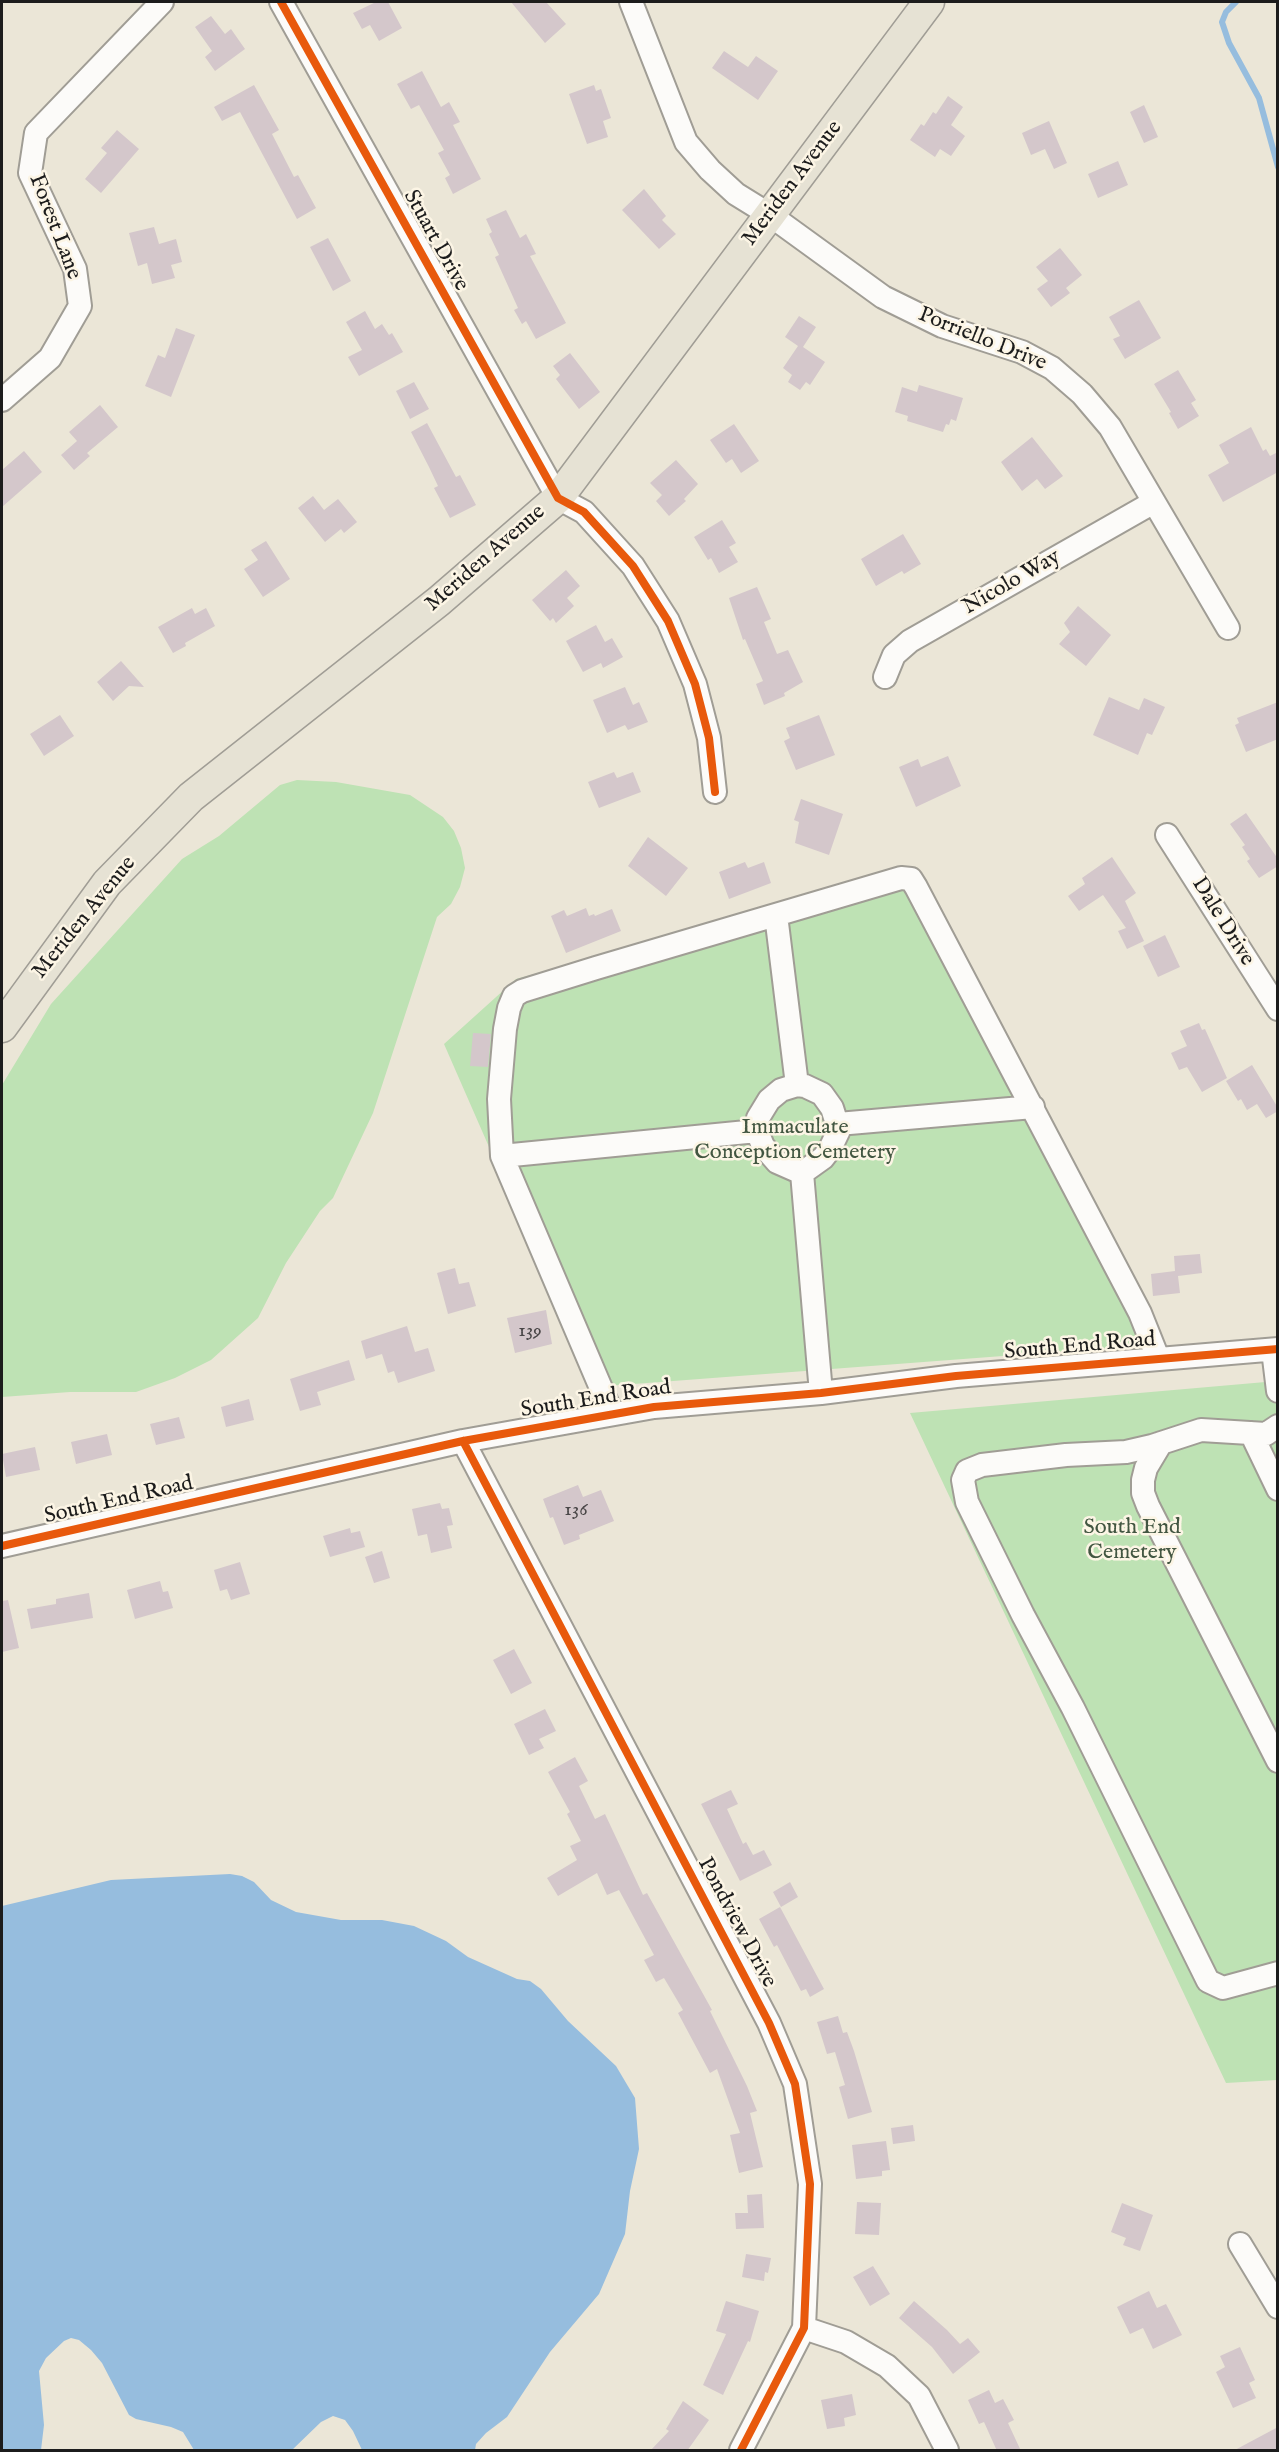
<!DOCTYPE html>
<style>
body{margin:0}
#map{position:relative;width:1279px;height:2452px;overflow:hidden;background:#ebe6d7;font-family:"IM FELL English",serif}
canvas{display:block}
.frame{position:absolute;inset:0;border:3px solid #1c1c1c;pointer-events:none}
</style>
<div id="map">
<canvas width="1279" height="2452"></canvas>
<div class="frame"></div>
</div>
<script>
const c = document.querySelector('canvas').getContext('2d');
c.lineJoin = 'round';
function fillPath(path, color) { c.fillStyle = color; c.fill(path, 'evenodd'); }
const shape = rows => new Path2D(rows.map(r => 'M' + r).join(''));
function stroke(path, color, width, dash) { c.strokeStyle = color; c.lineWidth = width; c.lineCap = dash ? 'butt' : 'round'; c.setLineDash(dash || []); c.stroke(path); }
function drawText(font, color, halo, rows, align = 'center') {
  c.font = font + ' "IM FELL English",serif'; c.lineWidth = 5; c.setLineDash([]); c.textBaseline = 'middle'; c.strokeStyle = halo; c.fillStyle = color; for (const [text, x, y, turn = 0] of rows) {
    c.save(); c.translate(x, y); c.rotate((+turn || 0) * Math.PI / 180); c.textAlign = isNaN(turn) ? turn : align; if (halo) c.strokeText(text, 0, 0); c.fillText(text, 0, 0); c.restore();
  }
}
const green = shape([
 [297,780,336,782,410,795,443,817,454,831,461,848,465,868,460,887,451,904,437,917,373,1113,333,1198,320,1211,286,1263,258,1318,211,1360,175,1378,136,1392,70,1392,2,1397,2,1085,51,1004,182,859,219,836,280,785],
 [911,871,1161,1344,594,1387,444,1044,516,979],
 [1277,1381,1277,2080,1226,2083,910,1413]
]);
const water = shape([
 [230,1874,242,1876,254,1882,271,1900,296,1912,341,1920,382,1920,414,1926,446,1941,468,1957,517,1979,530,1981,541,1989,568,2021,616,2066,635,2098,639,2149,630,2191,625,2234,599,2294,550,2352,507,2417,486,2433,476,2444,475,2450,362,2450,353,2431,345,2420,333,2416,321,2422,292,2450,194,2450,183,2432,171,2427,136,2419,129,2415,102,2363,91,2350,79,2340,71,2338,64,2341,46,2358,39,2371,44,2425,41,2450,2,2450,2,1906,111,1880]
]);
const stream = shape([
 [1236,2,1226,12,1222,22,1229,43,1259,98,1278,167]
]);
const building = shape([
 [376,2,388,2,402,28,379,41,370,25,362,29,353,13],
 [511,2,546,2,566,24,545,43],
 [211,16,225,34,231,29,245,49,215,71,205,57,212,51,195,27],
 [724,51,748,67,756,56,778,71,758,100,712,68],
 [422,71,441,107,449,102,460,122,453,125,481,179,453,194,445,178,450,175,438,153,444,150,419,105,411,109,397,84],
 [254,85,279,130,272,134,294,177,298,175,316,208,297,219,240,112,222,121,214,107],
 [594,85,596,91,601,89,611,118,603,121,608,137,587,144,569,94],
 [948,96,963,107,951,125,965,136,951,156,940,149,935,157,910,140,921,124,924,126,933,112,936,114],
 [1144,105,1158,137,1144,143,1130,112],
 [1049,121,1067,163,1054,169,1045,149,1031,155,1022,133],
 [117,130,139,149,101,193,85,179,107,153,101,148],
 [1118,161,1128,185,1098,198,1088,174],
 [644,189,666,216,662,220,676,234,659,249,622,210],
 [506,210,520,238,526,234,536,254,530,256,566,323,536,339,526,321,522,324,514,310,518,308,495,257,499,255,489,234,492,232,486,219],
 [154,227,159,244,176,239,182,262,171,265,175,278,152,284,147,263,138,266,129,233],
 [328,238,351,281,333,291,310,247],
 [1060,248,1082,275,1066,288,1070,293,1051,307,1037,289,1048,281,1036,267],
 [1139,300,1161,338,1125,359,1113,339,1120,336,1109,317],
 [365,311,375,329,382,324,389,335,392,333,403,352,359,376,348,357,362,350,346,322],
 [799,316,816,327,803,347,825,362,810,385,806,382,800,390,788,382,792,375,783,368,798,346,785,337],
 [176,328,195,335,171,397,145,386,158,355,165,358],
 [570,353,600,392,579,409,556,379,560,375,553,366],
 [1178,370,1196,400,1191,403,1199,416,1178,429,1169,413,1171,412,1154,384],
 [414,382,429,409,410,419,396,391],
 [919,385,963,398,956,421,951,419,949,425,946,424,943,432,907,421,908,416,895,412,902,387,917,392],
 [100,405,118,427,87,453,90,456,74,470,61,455,77,441,69,432],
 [427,423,456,477,460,475,476,505,450,518,434,488,438,486,429,467,411,432],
 [734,424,759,461,741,473,732,459,726,463,710,440],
 [1251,427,1263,451,1266,449,1270,456,1278,452,1278,472,1223,502,1208,475,1229,463,1219,445],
 [1032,437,1063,476,1045,489,1037,479,1022,491,1001,462],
 [24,451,42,472,2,507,2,470],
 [676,460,698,484,684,499,686,501,669,516,656,501,662,495,650,483],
 [313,496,324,510,338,499,357,522,344,533,341,529,325,542,298,508],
 [722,520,736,543,729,547,738,562,719,573,711,558,708,560,694,537],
 [903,534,921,564,904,574,902,571,876,586,861,559],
 [266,541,290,579,263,597,244,569,258,560,251,550],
 [566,570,580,586,567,598,574,606,556,623,553,618,550,621,532,600],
 [757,587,771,619,764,622,777,654,788,650,803,682,784,693,785,696,764,705,756,684,763,681,745,639,743,640,729,598],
 [1078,606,1111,635,1086,666,1059,644,1070,632,1064,623],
 [192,608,195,614,206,608,215,626,185,643,186,646,173,653,158,627],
 [596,625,605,642,612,638,623,657,603,668,601,663,583,672,566,641],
 [121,661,144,687,129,686,113,701,97,682],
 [625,687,633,705,639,702,648,722,628,730,625,725,607,733,593,700],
 [1109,697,1139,710,1144,698,1165,707,1152,735,1147,733,1138,755,1093,735],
 [1278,702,1278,739,1246,752,1235,725,1239,723,1237,718],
 [60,715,74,736,44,756,30,734],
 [819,715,835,755,796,770,784,741,790,738,786,728],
 [948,756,961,786,916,807,899,767,918,759,921,767],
 [614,772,617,778,633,772,641,792,599,808,588,782],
 [801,799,843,814,829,855,795,843,799,822,794,820],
 [1246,813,1278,859,1278,866,1259,878,1247,861,1250,859,1242,847,1245,845,1230,824],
 [648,837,688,868,666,896,628,866],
 [1112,857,1136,893,1125,901,1144,941,1127,949,1118,931,1126,928,1103,895,1079,911,1068,896,1085,884,1082,878],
 [745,862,748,868,764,862,771,883,729,899,719,872],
 [586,908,589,916,594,914,595,916,612,909,621,931,566,953,551,916,564,910,567,916],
 [1165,935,1180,967,1158,977,1143,946],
 [1199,1023,1202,1030,1205,1029,1227,1078,1202,1092,1187,1067,1179,1070,1171,1053,1187,1046,1180,1031],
 [473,1033,491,1034,488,1067,470,1066],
 [1252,1065,1278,1108,1278,1111,1266,1118,1257,1104,1247,1110,1241,1099,1238,1101,1226,1081],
 [1200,1254,1202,1273,1178,1276,1180,1293,1153,1296,1151,1274,1175,1271,1174,1256],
 [455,1268,459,1284,469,1282,476,1306,448,1314,437,1273],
 [546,1310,552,1344,515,1353,507,1318],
 [407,1326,415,1352,428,1348,435,1371,398,1383,394,1371,388,1373,382,1354,366,1359,361,1341],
 [349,1360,355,1380,317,1392,321,1405,300,1411,290,1379],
 [249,1399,254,1420,226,1427,221,1407],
 [179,1417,185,1438,156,1445,150,1424],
 [107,1434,112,1455,76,1464,71,1442],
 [35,1447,40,1470,6,1477,2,1454],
 [578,1485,583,1497,601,1490,614,1521,579,1535,580,1539,564,1545,553,1517,550,1518,543,1499],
 [440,1503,442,1509,449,1508,453,1525,447,1526,452,1548,431,1553,427,1534,418,1536,412,1509],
 [350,1528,351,1533,360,1531,365,1547,330,1557,323,1536],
 [382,1551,390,1578,374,1583,365,1557],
 [240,1562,250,1594,231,1600,227,1589,220,1591,214,1570],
 [160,1581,163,1592,168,1591,173,1608,135,1619,127,1590],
 [89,1593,93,1618,31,1629,27,1609,56,1604,56,1599],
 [8,1600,19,1648,2,1652,2,1601],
 [514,1649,532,1683,511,1694,493,1660],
 [545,1709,556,1731,539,1739,544,1748,529,1755,514,1724],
 [575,1757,588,1781,579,1786,595,1819,605,1814,643,1895,647,1893,712,2010,710,2011,747,2086,757,2111,750,2113,763,2167,739,2173,730,2135,740,2133,717,2069,710,2073,678,2013,683,2010,664,1978,656,1982,644,1960,654,1955,619,1890,607,1895,597,1873,558,1896,547,1878,577,1860,570,1846,581,1841,567,1814,570,1812,548,1772],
 [731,1790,738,1804,727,1809,743,1844,746,1842,753,1855,764,1850,772,1865,740,1881,701,1804],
 [790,1882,798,1897,781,1907,773,1892],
 [780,1907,824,1989,810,1997,806,1989,801,1991,777,1945,774,1947,759,1919],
 [838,2016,843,2033,847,2032,854,2051,872,2112,848,2119,839,2087,845,2085,835,2052,827,2054,817,2022],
 [913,2125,915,2141,893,2144,891,2128],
 [886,2141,890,2170,882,2171,882,2176,856,2179,852,2145],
 [762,2194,764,2228,736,2229,735,2213,748,2213,747,2195],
 [857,2202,881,2203,879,2235,855,2234],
 [1122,2203,1153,2215,1140,2251,1123,2245,1126,2238,1111,2232],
 [746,2254,771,2258,768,2273,765,2272,764,2281,742,2277],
 [873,2266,890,2294,870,2306,853,2277],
 [1149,2291,1157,2308,1166,2304,1182,2335,1153,2349,1143,2328,1130,2334,1117,2307],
 [726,2301,759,2311,750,2342,748,2341,723,2395,703,2385,726,2334,716,2331],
 [914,2301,947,2330,960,2344,968,2338,980,2352,953,2374,932,2347,899,2318],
 [1240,2347,1255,2380,1249,2383,1256,2398,1233,2408,1216,2372,1225,2367,1220,2356],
 [989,2390,995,2403,1003,2399,1014,2420,1008,2423,1021,2451,997,2451,984,2422,979,2424,968,2400],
 [852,2394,856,2415,844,2418,845,2426,827,2429,821,2400],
 [683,2401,709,2420,687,2451,650,2451,669,2431,666,2429],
 [1278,2427,1278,2451,1233,2451]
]);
const minor = shape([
 [281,2,558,498,584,512,633,566,668,621,695,684,709,738,715,792],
 [631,2,686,142,710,170,736,194,770,215,883,297,942,326,1022,352,1052,368,1082,394,1110,427,1228,628],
 [2,400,50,358,80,306,75,269,30,173,36,133,162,2],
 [885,677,894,655,910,641,1154,502],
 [1167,835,1278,1009],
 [776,915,797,1085],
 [838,1124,1033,1107],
 [502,1156,757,1131],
 [802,1173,823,1158,830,1149,839,1130,832,1108,822,1094,805,1086,797,1085,781,1090,769,1100,758,1118,757,1131,763,1146,777,1162,802,1173,821,1393],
 [1273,1350,1278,1391],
 [612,1414,502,1156,499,1099,505,1029,509,1008,514,996,522,991,596,968,901,878,911,879,916,887,1140,1313,1158,1358],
 [1278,1426,1266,1434,1201,1430,1152,1446,1126,1452,1066,1455,982,1465,967,1471,963,1480,967,1502,1023,1615,1073,1708,1208,1981,1223,1988,1278,1973],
 [1251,1433,1278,1489],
 [463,1441,769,2023,795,2084,810,2184,804,2328,741,2450],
 [1161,1443,1146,1468,1143,1480,1143,1493,1148,1506,1278,1761],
 [2,1546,463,1441,654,1407,821,1393,956,1376,1278,1349],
 [1240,2244,1278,2307],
 [804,2328,846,2342,887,2366,919,2396,947,2450]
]);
const major = shape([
 [2,1027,107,883,191,797,439,601,558,498,929,2]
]);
const cycleway = shape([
 [281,2,558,498,584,512,633,566,668,621,695,684,709,738,715,792],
 [463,1441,769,2023,795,2084,810,2184,804,2328,741,2450],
 [2,1546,463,1441,654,1407,821,1393,956,1376,1278,1349]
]);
const numberNames = [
 ["139",530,1332],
 ["136",576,1511]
];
const streetNames = [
 ["Meriden Avenue",793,184,-53],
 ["Forest Lane",54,227,69],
 ["Stuart Drive",435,241,61],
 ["Porriello Drive",982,340,22],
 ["Meriden Avenue",486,559,-41],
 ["Nicolo Way",1012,583,-30],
 ["Meriden Avenue",85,918,-51],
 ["Dale Drive",1222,922,58],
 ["South End Road",1080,1347,-5],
 ["South End Road",596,1400,-9],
 ["South End Road",119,1501,-13],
 ["Pondview Drive",736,1923,62]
];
const parkNames = [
 ["Immaculate",795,1128],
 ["Conception Cemetery",795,1153],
 ["South End",1132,1528],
 ["Cemetery",1132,1553]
];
fillPath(green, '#bee2b4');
fillPath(water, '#96bdde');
stroke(stream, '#96bdde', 6);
fillPath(building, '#d4c7cb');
stroke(minor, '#a09d95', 26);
stroke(major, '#a09d95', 33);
stroke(minor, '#fcfbf9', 22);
stroke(major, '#e6e2d4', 30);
stroke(cycleway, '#e8590c', 8);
drawText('20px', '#4a4748', null, numberNames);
drawText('22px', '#1c1c1c', '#fcf5e5', streetNames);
drawText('22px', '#425641', '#fcf5e5', parkNames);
</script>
